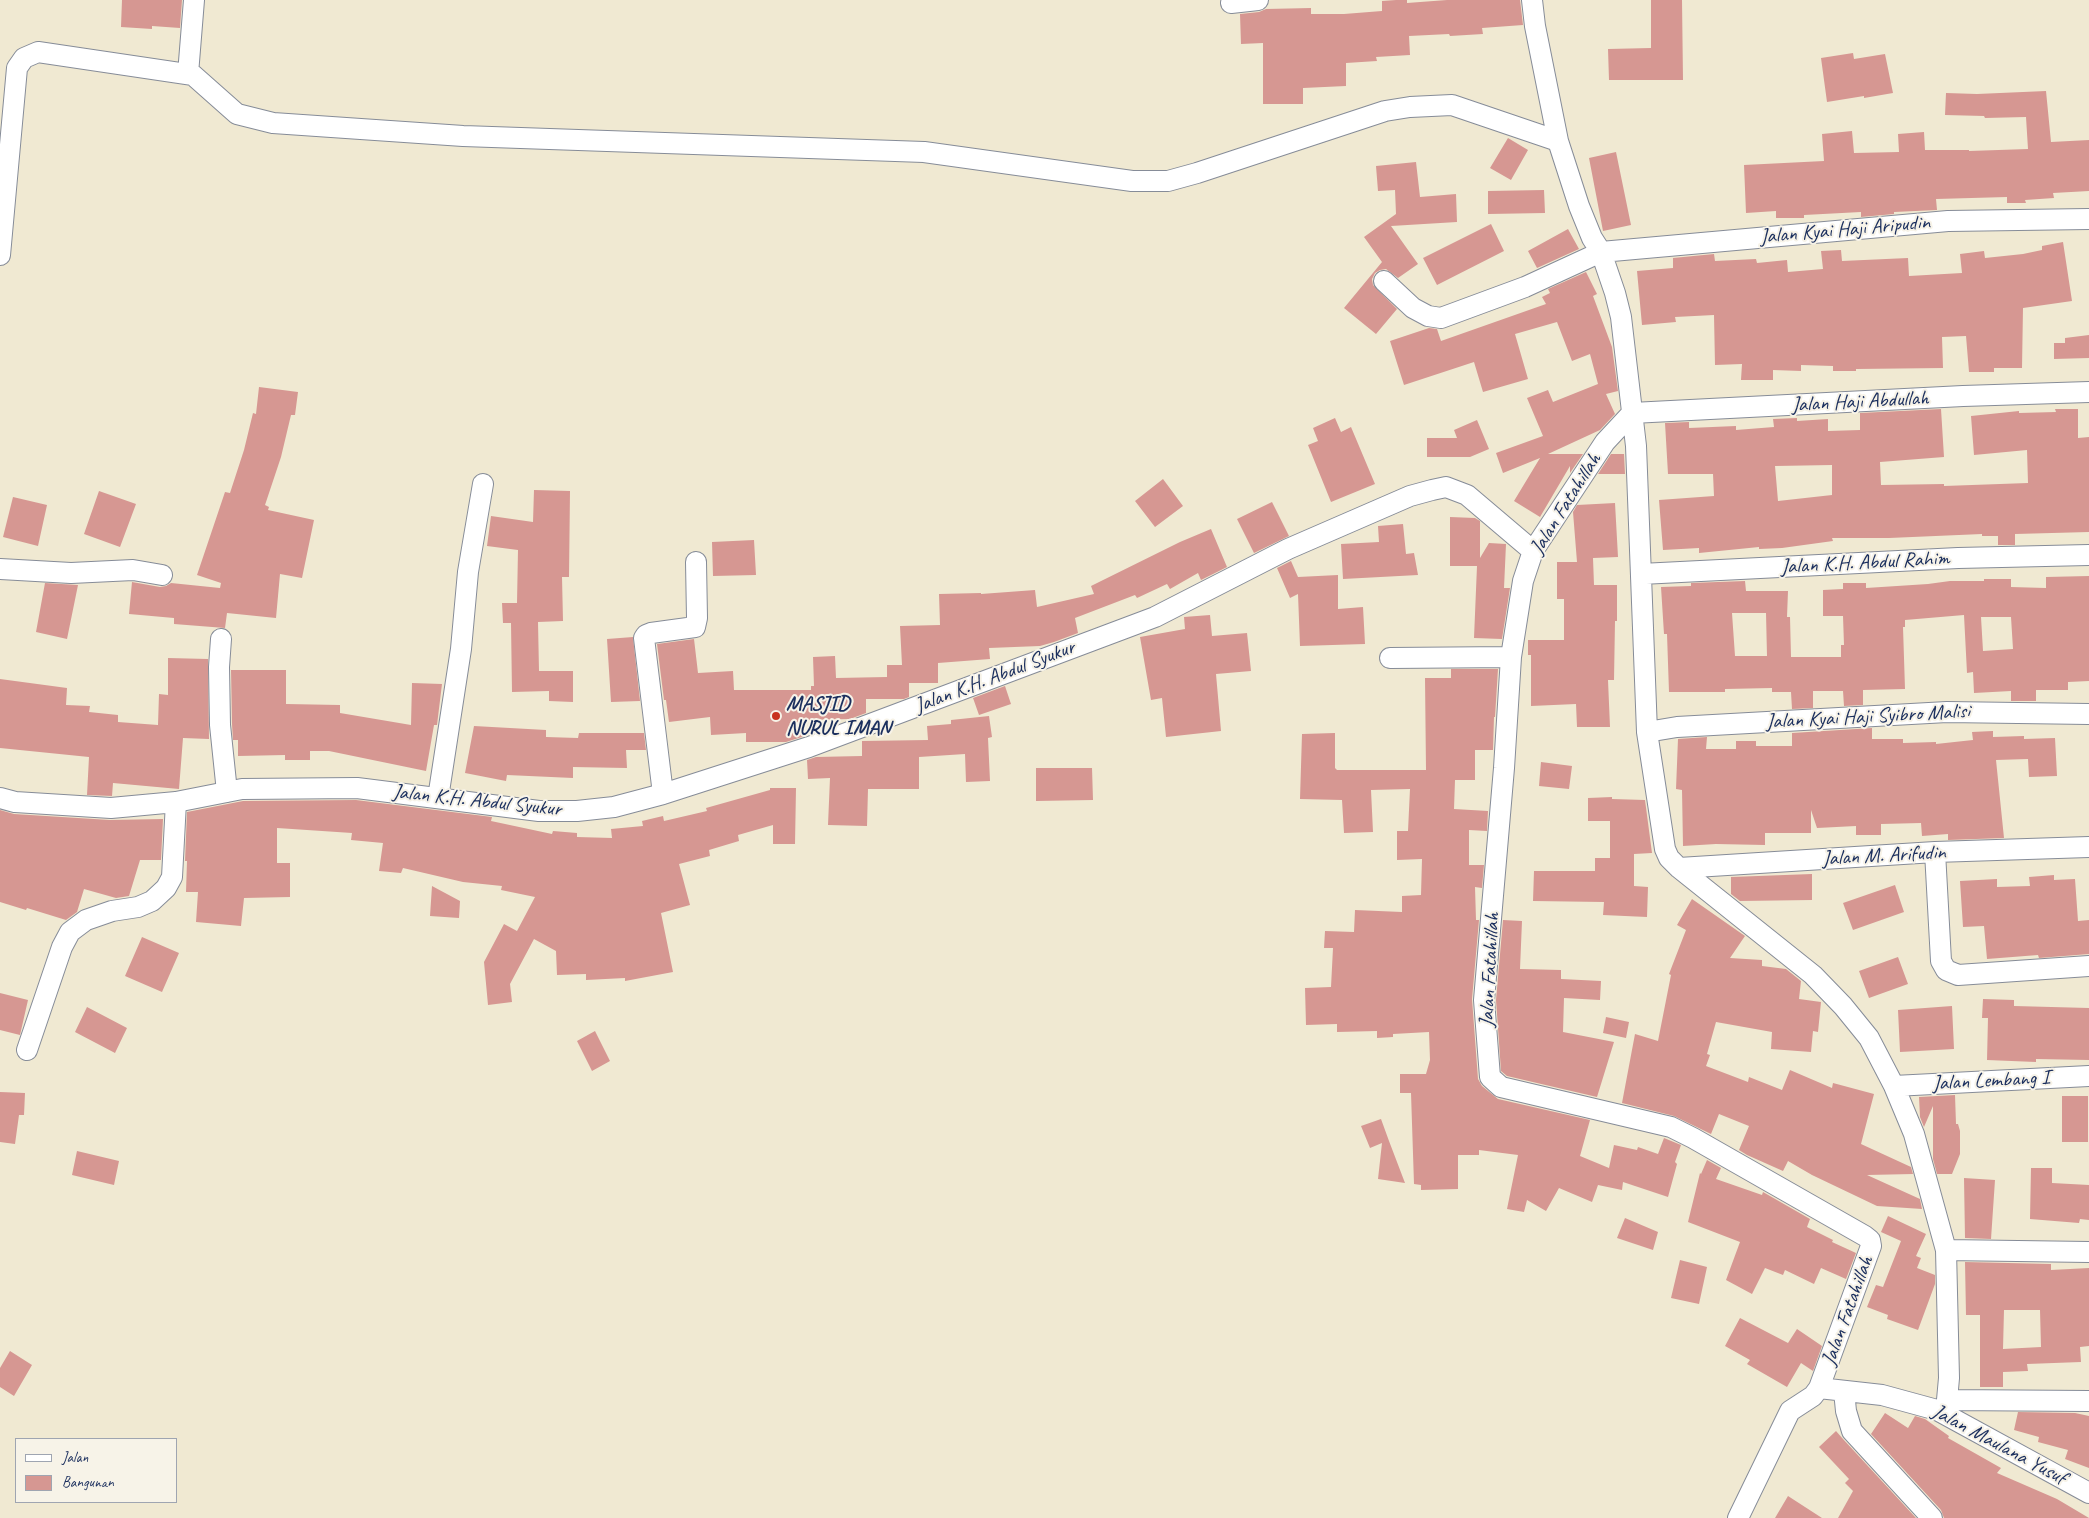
<!DOCTYPE html>
<style>
body{margin:0}
#map{position:relative;width:2089px;height:1518px;overflow:hidden;background:#f0e9d2;font-family:Caveat,sans-serif}
canvas{display:block}
.legend{position:absolute;left:15px;top:1438px;width:162px;height:65px;box-sizing:border-box;background:#f7f3e8;border:1px solid #9fa5b1;margin:0;padding:6px 9px;list-style:none;font-size:15px;color:#1b2f5e}
.legend li{display:flex;align-items:center;gap:10px;height:25px}
.legend b{width:25px;border:1px solid #9fa5b1}
</style>
<div id="map">
<canvas width="2089" height="1518"></canvas>
<ul class="legend">
<li><b style="height:6px;background:#fff"></b>Jalan</li>
<li><b style="height:14px;background:#d69792"></b>Bangunan</li>
</ul>
</div>
<script>
const c = document.querySelector('canvas').getContext('2d');
c.lineJoin = 'round';
function fillPath(path, color) { c.fillStyle = color; c.fill(path, 'evenodd'); }
const shape = rows => new Path2D(rows.map(r => 'M' + r).join(''));
function stroke(path, color, width, dash) { c.strokeStyle = color; c.lineWidth = width; c.lineCap = dash ? 'butt' : 'round'; c.setLineDash(dash || []); c.stroke(path); }
function drawText(font, color, halo, rows, align = 'center') {
  c.font = font + ' Caveat,sans-serif'; c.lineWidth = 4; c.setLineDash([]); c.textBaseline = 'middle'; c.strokeStyle = halo; c.fillStyle = color; for (const [text, x, y, turn = 0] of rows) {
    c.save(); c.translate(x, y); c.rotate((+turn || 0) * Math.PI / 180); c.textAlign = isNaN(turn) ? turn : align; if (halo) c.strokeText(text, 0, 0); c.fillText(text, 0, 0); c.restore();
  }
}
const building = shape([
 [122,0,182,0,180,28,152,26,152,29,121,27],
 [1396,0,1407,0,1407,3,1447,0,1520,0,1523,25,1482,28,1483,34,1450,36,1449,34,1409,36,1410,55,1376,57,1377,61,1346,63,1346,86,1303,88,1303,104,1263,104,1263,43,1241,44,1240,14,1259,12,1266,9,1311,8,1311,14,1344,14,1382,11,1382,1],
 [1651,0,1682,0,1683,80,1609,80,1608,49,1651,48],
 [1853,53,1854,59,1885,54,1893,93,1864,98,1864,96,1827,102,1821,58],
 [2046,91,2051,142,2089,140,2089,191,2053,193,2054,198,2025,200,2026,203,2007,203,2007,197,1936,199,1937,210,1894,212,1894,214,1861,217,1861,212,1804,215,1804,218,1776,218,1776,211,1746,213,1744,165,1824,161,1822,134,1852,131,1854,153,1899,152,1898,134,1924,132,1925,150,1969,150,1969,151,2028,149,2026,117,1985,118,1984,116,1945,115,1946,93,1977,94],
 [1508,138,1528,150,1511,180,1490,168],
 [1616,152,1631,225,1603,231,1589,158],
 [1416,162,1420,197,1456,194,1457,222,1391,226,1418,264,1398,278,1386,269,1380,270,1375,273,1372,279,1373,285,1397,309,1376,334,1344,308,1382,262,1364,237,1396,214,1395,190,1378,191,1376,166],
 [1544,190,1545,213,1488,214,1488,191],
 [1491,224,1504,251,1437,285,1423,258],
 [1568,229,1579,249,1537,268,1528,251],
 [2063,242,2072,301,2023,308,2022,368,1994,368,1994,372,1969,372,1966,336,1942,337,1943,368,1856,369,1856,371,1833,371,1833,366,1801,365,1801,371,1773,370,1773,380,1741,380,1742,364,1715,365,1714,315,1675,317,1676,322,1642,325,1637,271,1673,268,1673,258,1714,254,1715,261,1756,259,1757,263,1787,260,1788,272,1823,269,1821,251,1841,250,1842,261,1908,258,1909,276,1962,273,1960,254,1984,251,1985,258,2023,254,2042,250,2042,246],
 [1586,272,1597,294,1593,296,1612,347,1618,391,1606,394,1615,414,1600,430,1548,454,1583,454,1570,473,1570,466,1540,517,1514,501,1540,458,1503,473,1496,453,1543,436,1527,398,1548,390,1553,402,1598,384,1590,354,1572,361,1557,322,1515,334,1528,379,1483,392,1474,362,1404,385,1390,341,1429,328,1437,329,1441,341,1546,304,1542,297,1550,293,1548,289],
 [2089,335,2089,358,2054,359,2054,343,2065,343,2065,338],
 [259,387,298,392,295,415,291,415,281,457,265,505,269,507,268,510,314,520,302,578,280,574,276,618,227,613,225,628,174,624,174,618,129,614,132,582,160,587,166,586,171,583,220,588,221,583,197,575,225,492,230,493,244,450,253,413,256,414],
 [1941,409,1944,457,1880,462,1881,485,1944,484,1944,486,2028,483,2027,450,1974,455,1971,416,2019,411,2019,413,2056,412,2055,409,2078,409,2078,438,2089,437,2089,532,2015,534,2015,545,1998,545,1998,536,1982,536,1982,534,1889,538,1832,538,1833,541,1782,548,1759,549,1759,547,1699,553,1699,548,1663,550,1659,500,1714,496,1713,474,1668,474,1665,423,1689,422,1689,428,1736,426,1736,430,1774,427,1773,419,1797,418,1797,421,1828,419,1828,431,1860,430,1860,413],
 [1832,465,1832,495,1778,501,1775,466],
 [1335,418,1341,432,1351,427,1375,484,1331,502,1308,445,1318,441,1313,428],
 [1477,420,1489,449,1470,457,1427,457,1427,438,1457,438,1454,430],
 [1611,454,1624,454,1625,474,1598,474],
 [1163,479,1183,506,1155,527,1135,501],
 [534,490,570,491,569,577,562,577,563,621,538,622,539,671,573,671,573,702,549,701,549,691,512,692,511,623,503,623,502,603,517,603,518,550,487,546,491,516,533,522],
 [99,491,136,504,120,547,84,534],
 [13,497,47,505,38,546,3,537],
 [1272,502,1289,536,1254,553,1237,519],
 [1615,503,1618,557,1593,558,1594,585,1617,585,1617,621,1615,621,1614,680,1608,680,1610,727,1577,727,1576,704,1531,706,1531,655,1528,655,1528,640,1564,640,1564,599,1557,599,1557,562,1577,562,1573,512,1577,505],
 [1450,517,1475,518,1480,521,1480,558,1489,543,1506,544,1504,588,1510,588,1502,639,1474,638,1477,566,1450,566],
 [1403,524,1406,554,1414,553,1418,575,1343,579,1341,544,1379,542,1378,526],
 [1211,529,1227,567,1201,580,1198,573,1170,589,1167,584,1137,598,1135,595,1075,618,1078,633,1054,642,1040,646,989,648,990,659,938,663,938,683,909,683,909,697,904,699,866,699,866,713,850,719,806,720,805,736,786,742,746,742,746,733,711,735,710,717,669,722,666,700,664,700,657,644,694,639,698,673,733,671,734,690,811,690,811,686,814,686,813,657,835,656,836,678,887,677,887,665,902,665,900,626,940,625,939,594,981,593,981,594,1035,590,1037,607,1094,594,1091,586,1180,542],
 [754,540,756,575,713,576,712,542],
 [1291,561,1298,577,1338,575,1338,609,1363,607,1365,644,1300,646,1298,594,1290,598,1277,568],
 [2089,576,2089,681,2068,682,2068,690,2036,690,2036,701,2011,701,2011,691,1974,693,1973,672,1967,673,1964,615,1905,620,1905,627,1903,627,1905,689,1863,690,1863,705,1844,706,1843,691,1813,691,1813,708,1792,709,1791,692,1772,692,1772,688,1725,689,1725,692,1669,692,1667,634,1664,634,1661,587,1691,586,1691,583,1745,581,1746,591,1788,591,1787,617,1790,617,1791,657,1841,657,1841,645,1844,645,1843,616,1823,616,1823,590,1843,589,1843,583,1866,583,1866,588,1928,584,1950,581,1984,581,1984,579,2011,579,2011,587,2046,588,2046,577],
 [1732,613,1766,613,1767,656,1735,656],
 [1981,617,2011,617,2013,649,1983,651],
 [45,583,78,585,67,639,36,632],
 [1210,615,1212,636,1247,633,1251,671,1216,674,1221,731,1166,737,1162,698,1151,700,1140,637,1185,629,1184,617],
 [633,637,640,701,611,702,607,639],
 [168,658,208,659,209,739,183,738,179,789,113,783,112,796,87,795,89,757,0,748,0,679,67,688,66,705,90,706,89,712,118,715,118,722,158,725,159,694,168,695],
 [1451,669,1498,669,1495,717,1494,717,1493,750,1475,750,1475,780,1455,780,1454,809,1488,811,1487,831,1469,830,1469,865,1484,865,1482,888,1475,887,1476,920,1479,920,1472,999,1478,1079,1482,1086,1498,1099,1590,1120,1580,1156,1609,1168,1614,1145,1637,1150,1638,1147,1658,1154,1664,1138,1681,1145,1675,1162,1677,1164,1668,1197,1623,1182,1622,1190,1598,1185,1592,1202,1559,1188,1546,1211,1527,1200,1524,1212,1507,1209,1518,1155,1479,1150,1479,1155,1458,1155,1458,1189,1421,1190,1421,1185,1414,1184,1411,1093,1400,1093,1400,1074,1426,1074,1430,1060,1429,1032,1393,1034,1393,1037,1377,1038,1377,1031,1337,1032,1337,1024,1306,1025,1305,988,1331,987,1333,948,1324,948,1325,931,1354,932,1355,910,1402,912,1402,896,1421,895,1422,859,1397,860,1397,831,1408,831,1410,789,1371,790,1373,832,1344,833,1342,800,1300,799,1302,734,1335,733,1335,768,1337,770,1426,770,1425,678,1451,678],
 [231,670,286,670,286,704,340,705,340,713,411,725,412,683,442,684,437,725,434,725,426,771,329,751,310,751,310,760,285,760,285,755,238,756,238,740,233,740,232,724],
 [1005,686,1011,704,979,715,973,698],
 [989,716,992,737,988,738,990,781,966,782,965,754,919,757,919,789,868,789,867,826,828,825,830,778,808,779,807,760,816,757,862,756,862,741,928,740,927,726,951,724,951,720],
 [474,726,546,730,546,737,578,738,579,733,644,733,646,750,626,750,627,768,573,767,573,778,507,775,506,781,465,773],
 [1872,728,1872,739,1903,739,1903,743,1936,742,1936,744,1973,740,1972,732,1993,731,1993,737,2024,736,2024,739,2055,738,2057,776,2029,777,2028,759,1996,760,2004,838,1948,840,1948,834,1922,836,1921,823,1881,824,1881,835,1856,835,1856,826,1817,828,1811,810,1811,833,1765,833,1765,845,1716,844,1683,846,1682,790,1676,789,1678,739,1707,737,1706,749,1736,749,1736,741,1756,741,1756,746,1792,746,1792,733],
 [1541,762,1572,766,1569,789,1539,786],
 [1036,768,1092,768,1093,800,1036,801],
 [770,788,796,788,795,844,773,844,773,825,738,835,739,841,709,850,710,856,679,864,690,905,661,913,673,972,625,981,625,978,586,980,586,974,557,975,556,951,534,939,510,984,512,1002,488,1005,484,962,504,924,517,931,535,897,501,890,502,886,463,882,403,868,401,873,379,871,383,843,351,840,352,833,277,828,277,863,290,863,290,897,244,898,241,926,196,922,198,892,186,892,187,861,185,861,187,812,243,801,356,800,492,817,491,821,552,834,553,831,577,833,577,837,612,838,611,829,643,826,642,821,663,816,664,821,707,811,706,808,770,790],
 [1612,797,1612,799,1645,800,1652,853,1634,854,1634,886,1648,887,1647,917,1603,915,1604,902,1533,901,1534,871,1595,871,1595,858,1610,858,1610,821,1588,821,1588,798],
 [0,810,14,814,110,820,163,819,161,860,140,860,129,896,116,898,84,889,77,912,66,920,27,908,26,910,0,902],
 [1812,874,1812,900,1740,901,1731,894,1731,877],
 [2054,875,2054,880,2075,879,2078,921,2089,920,2089,954,2039,958,2038,955,1987,959,1984,926,1963,927,1960,881,1997,879,1997,887,2030,886,2029,877],
 [1895,885,1904,912,1853,930,1843,903],
 [432,886,460,901,459,918,430,916],
 [1692,899,1745,936,1730,958,1762,960,1762,966,1786,969,1801,981,1799,999,1821,1002,1818,1032,1813,1031,1811,1052,1771,1049,1772,1032,1716,1022,1707,1054,1710,1055,1706,1066,1748,1082,1749,1077,1782,1090,1790,1070,1832,1088,1833,1083,1874,1094,1861,1144,1911,1167,1913,1174,1867,1175,1920,1199,1922,1209,1877,1206,1812,1175,1788,1161,1783,1171,1747,1155,1739,1150,1749,1126,1719,1114,1711,1134,1674,1116,1622,1103,1635,1034,1658,1041,1671,975,1669,974,1686,930,1677,925],
 [1503,920,1522,921,1520,969,1561,970,1561,979,1601,981,1600,1000,1564,998,1563,1032,1614,1042,1597,1097,1507,1076,1501,1071,1496,1000],
 [142,937,179,953,162,992,125,976],
 [1898,957,1908,984,1869,998,1859,971],
 [0,993,28,1000,20,1035,0,1030],
 [1983,999,2014,1000,2014,1006,2089,1008,2089,1060,2036,1059,2036,1062,1987,1060,1988,1018,1982,1018],
 [1952,1006,1954,1049,1900,1052,1898,1010],
 [87,1007,127,1028,115,1053,75,1032],
 [1606,1017,1629,1022,1626,1038,1603,1033],
 [595,1031,610,1061,592,1071,577,1041],
 [0,1092,25,1093,24,1115,19,1115,15,1144,0,1142],
 [1955,1095,1956,1124,1958,1124,1960,1131,1960,1154,1952,1174,1937,1174,1933,1159,1933,1106,1924,1127,1920,1117,1919,1097],
 [2062,1096,2088,1096,2088,1142,2062,1142],
 [1381,1119,1389,1141,1405,1183,1378,1179,1382,1143,1370,1148,1361,1126],
 [77,1151,119,1161,114,1185,72,1175],
 [1707,1160,1721,1168,1716,1179,1762,1195,1763,1192,1810,1219,1807,1227,1833,1240,1832,1242,1856,1253,1846,1279,1821,1268,1814,1284,1785,1270,1783,1275,1765,1268,1752,1294,1726,1280,1740,1242,1688,1222,1700,1173,1701,1174],
 [2031,1168,2052,1168,2052,1183,2089,1185,2089,1220,2080,1219,2079,1223,2030,1219],
 [1964,1178,1995,1180,1991,1239,1965,1238],
 [1888,1216,1926,1234,1916,1256,1921,1258,1917,1268,1935,1275,1935,1284,1918,1330,1887,1319,1888,1315,1867,1307,1876,1285,1883,1287,1901,1241,1881,1232],
 [1625,1218,1658,1232,1653,1250,1617,1238],
 [1680,1260,1707,1267,1699,1304,1671,1298],
 [1965,1262,2051,1264,2051,1270,2089,1268,2089,1346,2080,1347,2081,1362,2027,1364,2028,1371,2003,1372,2003,1387,1980,1387,1980,1315,1966,1315],
 [2004,1310,2040,1310,2041,1347,2003,1349],
 [1740,1318,1788,1343,1797,1329,1822,1346,1813,1371,1801,1363,1787,1387,1747,1364,1750,1360,1725,1346],
 [10,1351,32,1365,14,1396,0,1387,0,1368],
 [2018,1412,2075,1413,2089,1416,2089,1468,2065,1459,2068,1450,2038,1442,2039,1437,2014,1430],
 [1885,1413,1908,1428,1915,1416,1925,1419,1949,1436,1948,1438,2001,1468,1997,1473,2057,1499,2089,1518,1944,1518,1941,1510,1871,1434],
 [1836,1431,1843,1439,1916,1518,1838,1518,1853,1491,1845,1483,1849,1479,1819,1447],
 [1788,1496,1822,1518,1775,1518]
]);
const street = shape([
 [1532,0,1535,26,1558,141,1579,206,1592,238,1601,252,1615,293,1621,317,1636,446,1647,732,1665,849,1669,858,1679,868,1813,975,1843,1006,1869,1038,1894,1086,1914,1134,1946,1250,1949,1378,1947,1400,1944,1412],
 [1231,3,1258,0],
 [188,74,194,0],
 [0,255,17,68,24,58,38,52,193,75,237,114,273,123,463,136,924,152,1132,181,1168,181,1197,173,1385,111,1410,107,1452,105,1558,141],
 [1384,281,1413,308,1428,316,1441,318,1525,287,1601,252,1948,221,2089,219],
 [0,569,71,573,133,570,162,575],
 [1641,574,1958,558,2089,555],
 [221,639,219,667,220,725,227,792],
 [1390,658,1511,657],
 [1647,732,1677,727,1947,712,2089,714],
 [663,794,644,638,646,635,651,633,695,627,697,618,696,562],
 [0,798,15,802,111,808,176,802,242,789,357,788,539,811,577,811,614,807,663,794,809,747,1155,617,1288,549,1410,496,1432,490,1446,487,1467,495,1533,551],
 [438,798,461,649,468,572,483,484],
 [1935,852,1941,961,1946,970,1958,975,2089,966],
 [1679,868,1935,852,2089,847],
 [27,1050,62,947,70,932,86,920,112,911,138,907,152,901,166,888,172,877,176,802],
 [1894,1086,2089,1076],
 [1946,1250,2089,1252],
 [1819,1388,1882,1395,1937,1410,2089,1493],
 [1844,1391,1846,1411,1852,1431,1932,1518],
 [1947,1400,2089,1401],
 [1738,1518,1790,1411,1813,1396,1819,1388,1871,1246,1870,1240,1865,1236,1693,1138,1671,1127,1501,1087,1490,1077,1484,1000,1504,768,1511,657,1523,581,1533,551,1605,442,1632,413,1963,396,2089,392]
]);
const markers = [
 [776,716,5,"#c8321e"]
];
const streetNames = [
 ["Jalan Kyai Haji Aripudin",1845,230,-5],
 ["Jalan Haji Abdullah",1860,402,-3],
 ["Jalan Fatahillah",1566,504,-58],
 ["Jalan K.H. Abdul Rahim",1865,563,-3],
 ["Jalan K.H. Abdul Syukur",995,677,-21],
 ["Jalan Kyai Haji Syibro Malisi",1868,717,-3],
 ["Jalan K.H. Abdul Syukur",477,801,6],
 ["Jalan M. Arifudin",1884,856,-3],
 ["Jalan Fatahillah",1490,970,-87],
 ["Jalan Lembang I",1991,1081,-3],
 ["Jalan Fatahillah",1848,1311,-70],
 ["Jalan Maulana Yusuf",1999,1445,28]
];
const poiNames = [
 ["MASJID",786,704],
 ["NURUL IMAN",786,728]
];
fillPath(building, '#d69792');
stroke(street, '#868c98', 22);
stroke(street, '#fff', 20);
for (const [x, y, r, color] of markers) { const dot = new Path2D(); dot.arc(x, y, r, 0, 2 * Math.PI); c.fillStyle = color; c.fill(dot); stroke(dot, '#f7f3e8', 2); }
drawText('21px', '#1b2f5e', '#f7f3e8', streetNames);
drawText('bold 21px', '#1b2f5e', '#f7f3e8', poiNames, 'left');
</script>
